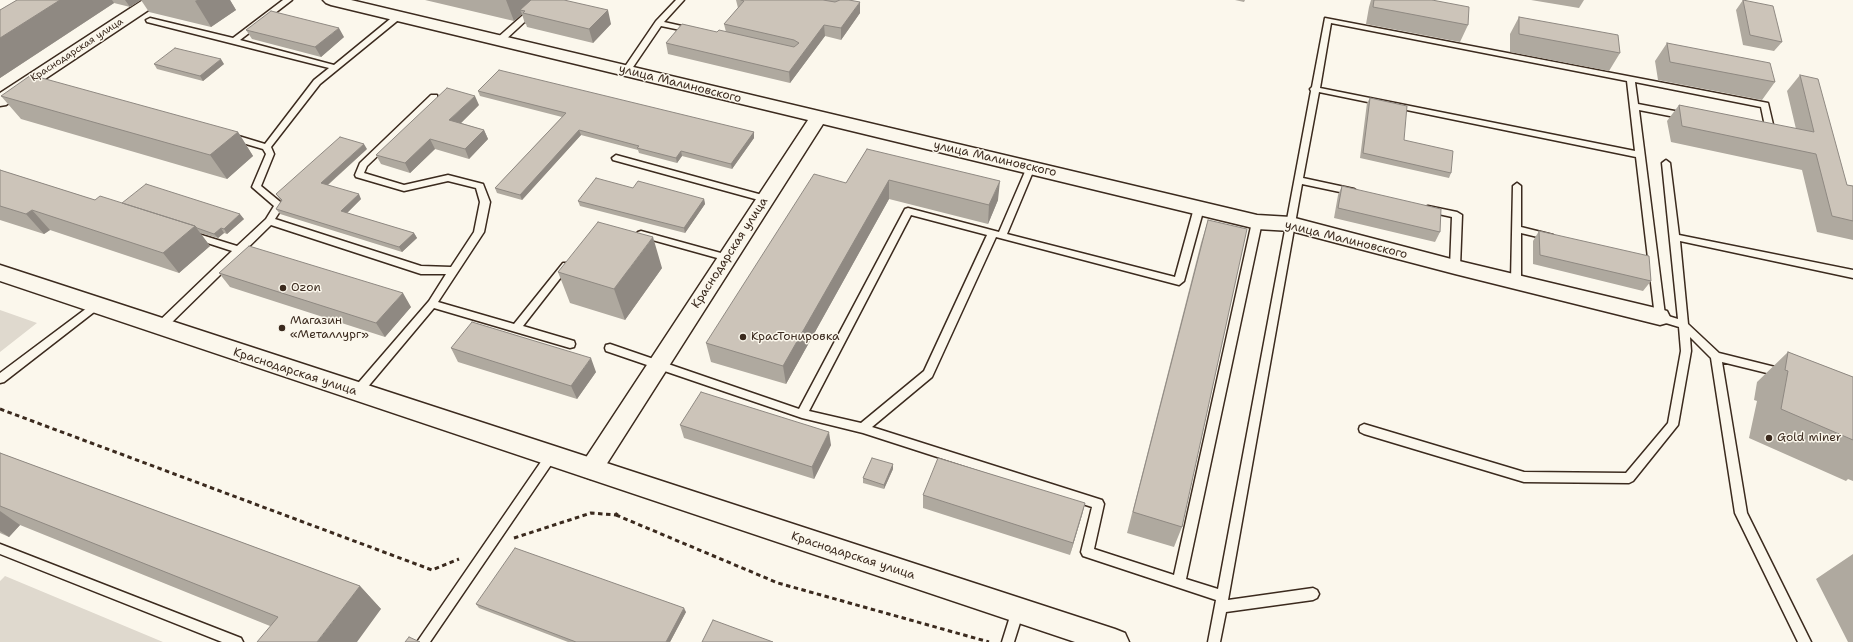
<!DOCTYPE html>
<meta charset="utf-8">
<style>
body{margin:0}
canvas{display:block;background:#fbf7ec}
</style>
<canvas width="1853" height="642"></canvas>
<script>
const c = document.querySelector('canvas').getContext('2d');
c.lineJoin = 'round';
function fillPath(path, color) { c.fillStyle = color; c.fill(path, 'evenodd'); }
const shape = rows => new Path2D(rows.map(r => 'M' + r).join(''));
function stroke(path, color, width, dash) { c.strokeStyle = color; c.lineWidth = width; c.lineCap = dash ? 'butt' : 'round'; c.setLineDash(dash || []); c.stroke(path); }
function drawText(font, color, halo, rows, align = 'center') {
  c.font = font + ' "Shantell Sans",sans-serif'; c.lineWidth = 3; c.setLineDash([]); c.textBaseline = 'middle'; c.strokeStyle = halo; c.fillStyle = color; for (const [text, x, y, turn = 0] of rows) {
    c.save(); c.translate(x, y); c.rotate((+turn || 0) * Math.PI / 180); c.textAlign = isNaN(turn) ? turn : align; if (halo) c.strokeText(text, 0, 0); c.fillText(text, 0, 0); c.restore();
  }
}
const green = shape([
 [0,310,37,323,0,352],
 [5,576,163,642,0,642,0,581]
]);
const path = shape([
 [0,409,432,570,459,559],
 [616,515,778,583,989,642],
 [514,538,591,513,616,515,619,510]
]);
const lane = shape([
 [283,0,292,0,240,40,334,65,395,15,401,15,402,17,320,84,271,147,274,154,261,186,284,205,275,219,421,266,451,267,474,232,480,202,476,188,448,181,404,191,356,177,355,175,360,163,431,95,437,95,437,99,367,166,364,173,404,185,448,175,483,184,490,202,484,232,438,302,514,324,563,263,569,263,571,265,569,267,523,326,574,341,575,344,574,347,570,348,434,308,361,395,357,396,353,395,352,392,353,389,429,301,446,274,421,274,271,225,164,330,156,330,155,327,156,324,232,251,189,237,187,235,189,233,192,232,237,246,266,219,274,206,252,187,266,154,263,149,229,139,229,135,232,134,265,144,314,80,329,68,147,22,146,20,150,18,233,38,283,0],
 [540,0,548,0,502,43,496,43,496,39,540,0],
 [676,0,684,0,664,22,695,29,695,33,661,26,629,73,623,73,622,71,656,21,676,0],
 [1325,18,1768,103,1775,133,1771,136,1765,135,1764,133,1766,131,1761,107,1635,82,1638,104,1685,113,1689,116,1685,119,1639,110,1665,315,1678,319,1662,163,1666,160,1670,163,1679,235,1853,270,1853,278,1680,241,1688,324,1719,353,1787,370,1788,373,1787,376,1783,377,1722,362,1747,513,1811,642,1798,642,1735,513,1711,358,1690,337,1691,351,1678,425,1633,481,1629,483,1524,482,1364,434,1360,432,1359,429,1360,426,1364,424,1524,472,1626,473,1668,423,1681,351,1679,327,1656,320,1655,317,1636,157,1319,92,1303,178,1354,189,1358,192,1354,195,1302,184,1228,600,1313,588,1317,590,1319,594,1317,598,1313,600,1226,612,1220,642,1208,642,1216,600,1083,556,1081,552,1092,507,863,433,802,418,606,351,605,348,606,345,610,344,799,409,905,209,908,208,999,232,1027,167,1031,164,1035,167,1007,234,1175,277,1194,208,1196,206,1202,206,1204,208,1184,281,1179,285,996,237,932,377,872,427,1102,500,1104,504,1094,549,1174,575,1252,222,1254,220,1260,220,1262,222,1186,579,1218,589,1311,91,1310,89,1312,87,1325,18],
 [1331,23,1627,81,1635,151,1320,88,1331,23],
 [911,215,987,235,924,371,861,423,809,411,911,215],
 [616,155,766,196,771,199,766,202,613,160,612,158,616,155],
 [1517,183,1521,186,1521,227,1553,235,1555,237,1550,240,1521,233,1521,281,1516,285,1511,281,1513,186,1517,183],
 [1428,206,1457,212,1462,215,1460,267,1458,269,1455,271,1450,267,1452,217,1425,211,1423,209,1425,207,1428,206],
 [641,231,728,255,733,258,728,261,638,236,636,234,638,232,641,231],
 [95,302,100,306,98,309,4,382,0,383,0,373,95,302],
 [551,451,555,453,557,456,555,459,430,642,417,642,547,453,551,451],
 [0,544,241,638,243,642,222,642,0,554,0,544],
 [1018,604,1022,606,1024,610,1014,642,1002,642,1012,610,1014,606,1018,604]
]);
const street = shape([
 [143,0,162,0,159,3,6,105,0,106,0,93,143,0],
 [323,0,351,0,1257,215,1291,217,1455,260,1660,309,1667,311,1670,317,1667,323,1660,325,1455,274,1291,231,1257,229,823,124,599,476,591,479,583,476,579,469,583,462,808,120,331,5,326,3,323,0]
]);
const secondary = shape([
 [0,265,1115,629,1125,633,1129,642,1075,642,0,281,0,265]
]);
const wall = shape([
 [17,0,141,0,130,7,114,3,0,78,0,10],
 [141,0,230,0,236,10,211,27,149,12],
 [425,0,530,0,611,24,593,43,527,27,526,24,525,24,522,14,514,21],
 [736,0,850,0,860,13,841,40,825,36,790,83,668,54,666,43,717,32,726,32,724,24,738,8],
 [1235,0,1245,0,1244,2],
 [1371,0,1432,0,1468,25,1460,42,1366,24,1369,7],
 [1531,0,1584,0,1579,8],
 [1743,0,1782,42,1774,51,1743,45,1736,10],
 [1519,17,1620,53,1609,71,1510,52,1510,34],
 [246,30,344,37,321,57,252,39],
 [1667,43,1775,82,1762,100,1658,80,1655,61],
 [154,64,224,64,203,81,157,69],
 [1800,75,1847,185,1853,186,1853,240,1817,232,1802,170,1671,142,1667,121,1679,105,1796,129,1787,91],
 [478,91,754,132,754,138,732,169,682,156,677,163,639,153,638,150,581,135,522,200,497,193,495,188,562,117,480,96],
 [1,96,238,132,253,156,227,179,21,119],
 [1370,98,1404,140,1451,173,1449,178,1360,158,1367,103],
 [479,105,461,123,484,130,488,139,469,159,435,149,410,173,381,164,376,155],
 [367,149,328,185,361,199,347,213,414,233,417,238,402,252,280,214,276,209,281,201,276,194],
 [867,149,998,200,988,224,889,199,786,384,711,362,706,343,846,183],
 [0,170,95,200,244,219,227,234,224,233,218,238,200,233,210,246,179,273,50,230,44,234,0,220],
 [1342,186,1440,232,1435,242,1334,218,1338,195],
 [633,188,704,199,705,204,685,233,580,206,578,201],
 [1208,220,1182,527,1174,547,1127,533,1201,243],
 [1539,231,1651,281,1643,291,1533,264,1533,241],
 [662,268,625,320,570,303,558,272],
 [219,273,411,307,385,337,230,287],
 [451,348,596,372,577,399,458,362],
 [1788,352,1853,377,1853,481,1848,479,1846,481,1749,438,1757,401,1754,400,1757,382],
 [680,425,831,445,814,479,684,438],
 [0,453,360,586,381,609,270,626,20,525,9,537,0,533],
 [893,469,884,489,863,483,863,478],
 [923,495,1085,503,1082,515,1070,555,923,508],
 [1853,554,1853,642,1848,642,1816,579],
 [476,604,686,612,670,642,568,642,479,608]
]);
const shadedWall = shape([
 [60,0,112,0,114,3,0,78,0,38],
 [125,0,141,0,130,7],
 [197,0,230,0,236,10,211,27,195,1],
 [506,0,530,0,532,5,525,11,520,10,522,14,514,21],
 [860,2,860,13,841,40,841,28],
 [608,10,611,24,593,43,589,29],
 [824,25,825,36,790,83,789,72],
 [339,28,344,37,321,57,315,47],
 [221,59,224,64,203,81,200,76],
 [475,96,479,105,454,130,449,120],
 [484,130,488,139,469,159,465,149],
 [579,130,581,135,522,200,520,195],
 [238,132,253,156,227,179,210,155],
 [754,132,754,138,732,169,731,164],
 [430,139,435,149,410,173,405,163],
 [364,144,367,149,324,188,321,183],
 [681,151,682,156,677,163,676,158],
 [889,180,889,199,786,384,783,366],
 [1000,181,998,200,988,224,989,205],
 [359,194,361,199,344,216,341,211],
 [704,199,705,204,685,233,684,228],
 [32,210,50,230,44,234,26,214],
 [240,214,244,219,227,234,224,229],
 [195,226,210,246,179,273,163,253],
 [221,228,224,233,218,238,214,234],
 [414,233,417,238,402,252,399,247],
 [653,237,662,268,625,320,614,289],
 [403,293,411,307,385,337,376,323],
 [591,358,596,372,577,399,571,386],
 [829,432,831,445,814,479,812,467],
 [893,464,893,469,884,489,884,485],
 [1085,503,1082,515,1070,555,1073,543],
 [0,511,20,525,9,537,0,531],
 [360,586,381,609,357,642,317,642],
 [684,608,686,612,670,642,666,642]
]);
const building = shape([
 [17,0,60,0,0,38,0,10,17,0],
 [531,0,564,0,608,10,589,29,523,13,525,11,520,10,531,0],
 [741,0,823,0,835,2,840,0,849,0,860,2,841,28,824,25,789,72,666,43,682,24,717,32,719,30,794,47,799,43,794,40,724,24,744,1,741,0],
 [1374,0,1432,0,1469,7,1468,25,1373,7,1374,0],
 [1743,0,1773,6,1782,42,1750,35,1743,0],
 [271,11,339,28,315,47,246,30,271,11],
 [1519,17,1618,35,1620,53,1519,34,1519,17],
 [1667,43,1770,63,1775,82,1670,62,1667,43],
 [175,48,221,59,200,76,154,64,175,48],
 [499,70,754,132,731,164,681,151,676,158,637,148,639,146,579,130,520,195,495,188,566,113,478,91,499,70],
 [31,75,238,132,210,155,1,96,31,75],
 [1800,75,1818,79,1847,185,1853,186,1853,221,1832,216,1816,154,1682,126,1679,105,1814,132,1800,75],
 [447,88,475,96,449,120,484,130,465,149,430,139,405,163,376,155,447,88],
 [1370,98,1407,106,1404,140,1453,151,1451,173,1363,153,1370,98],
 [340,137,364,144,321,183,359,194,341,211,414,233,399,247,276,209,282,200,276,194,340,137],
 [867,149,1000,181,989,205,889,180,783,366,706,343,814,174,846,183,867,149],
 [0,170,95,200,100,196,195,226,163,253,32,210,26,214,0,206,0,170],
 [596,178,633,188,638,181,704,199,684,228,578,201,596,178],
 [146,184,240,214,224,229,221,228,214,234,197,228,195,226,122,203,146,184],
 [1342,186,1441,209,1440,232,1338,208,1342,186],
 [1208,220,1247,229,1182,527,1133,512,1208,220],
 [598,222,653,237,614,289,558,272,598,222],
 [1539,231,1649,256,1651,281,1540,255,1539,231],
 [249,246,403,293,376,323,219,273,249,246],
 [472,322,591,358,571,386,451,348,472,322],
 [1788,352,1853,377,1853,440,1781,409,1788,371,1785,370,1788,352],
 [701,392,829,432,812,467,680,425,701,392],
 [0,453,360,586,317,642,257,642,278,617,0,506,0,453],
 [872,458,893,464,884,485,863,478,872,458],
 [938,458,1085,503,1073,543,923,495,938,458],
 [515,548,684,608,666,642,576,642,476,604,515,548],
 [713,620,773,642,702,642,713,620],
 [409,637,420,642,405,642,409,637]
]);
const markers = [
 [283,288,4,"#3b2a1e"],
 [282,328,4,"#3b2a1e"],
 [743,337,4,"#3b2a1e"],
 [1769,438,4,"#3b2a1e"]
];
const farStreetnames = [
 ["Краснодарская улица",77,50,-33]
];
const streetNames = [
 ["улица Малиновского",680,84,14],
 ["улица Малиновского",995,159,13],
 ["улица Малиновского",1346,240,14],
 ["Краснодарская улица",730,253,-57],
 ["Краснодарская улица",295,372,18],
 ["Краснодарская улица",853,556,18]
];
const poiNames = [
 ["Ozon",291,288],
 ["Магазин",290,321],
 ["«Металлург»",290,335],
 ["КрасТонировка",751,337],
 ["Gold miner",1777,438]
];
fillPath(green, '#dfd9ce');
stroke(lane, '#3b2a1e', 3);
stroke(street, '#3b2a1e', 3);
stroke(secondary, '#3b2a1e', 3);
stroke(path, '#3b2a1e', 3, [4.5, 3.5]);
fillPath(lane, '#fbf7ec');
fillPath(street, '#fbf7ec');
fillPath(secondary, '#fbf7ec');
fillPath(wall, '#afa99f');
fillPath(shadedWall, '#8f8982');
fillPath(building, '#ccc4b9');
stroke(building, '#8f8982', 1);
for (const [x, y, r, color] of markers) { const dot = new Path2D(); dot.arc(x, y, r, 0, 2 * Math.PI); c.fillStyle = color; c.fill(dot); stroke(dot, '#fbf7ec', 1.5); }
drawText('10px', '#3b2a1e', '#fbf7ec', farStreetnames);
drawText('12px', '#3b2a1e', '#fbf7ec', streetNames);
drawText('12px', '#3b2a1e', '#fbf7ec', poiNames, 'left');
</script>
